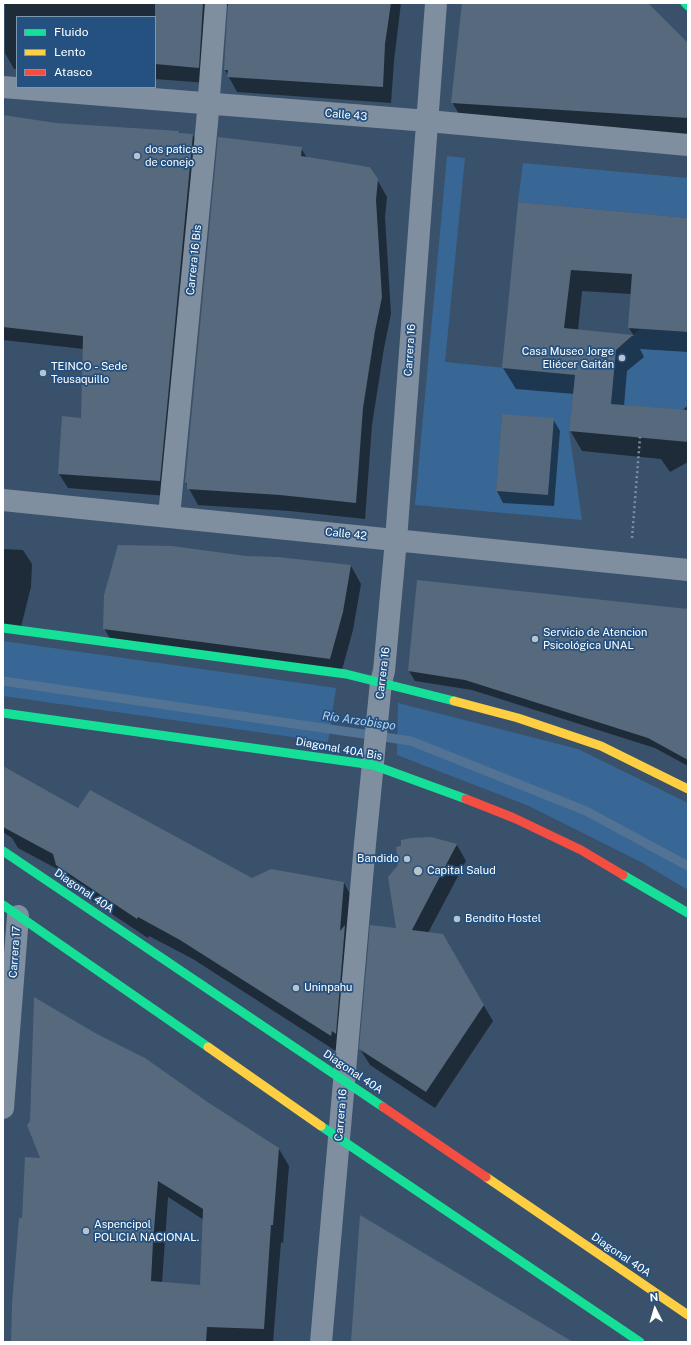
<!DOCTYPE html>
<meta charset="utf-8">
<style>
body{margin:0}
#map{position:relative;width:691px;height:1345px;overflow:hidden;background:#39516a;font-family:"Public Sans",sans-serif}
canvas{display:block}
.frame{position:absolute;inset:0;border:4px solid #fff;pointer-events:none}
.legend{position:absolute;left:16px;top:16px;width:140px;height:72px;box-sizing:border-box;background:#24517f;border:1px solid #7c97b2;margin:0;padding:5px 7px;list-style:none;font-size:12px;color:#fff}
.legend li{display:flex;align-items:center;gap:8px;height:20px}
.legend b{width:20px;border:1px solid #7c97b2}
.north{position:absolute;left:635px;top:1289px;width:40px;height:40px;-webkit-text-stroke:3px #24517f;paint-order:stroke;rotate:355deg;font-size:11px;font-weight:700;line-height:16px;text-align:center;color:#fff}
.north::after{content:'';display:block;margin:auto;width:14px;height:18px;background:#fff;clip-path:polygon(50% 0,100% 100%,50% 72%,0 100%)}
</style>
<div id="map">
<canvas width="691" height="1345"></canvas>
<div class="frame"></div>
<ul class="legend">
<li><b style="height:5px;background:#16e098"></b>Fluido</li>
<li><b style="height:5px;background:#ffcf43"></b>Lento</li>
<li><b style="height:5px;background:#f24e42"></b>Atasco</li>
</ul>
<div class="north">N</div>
</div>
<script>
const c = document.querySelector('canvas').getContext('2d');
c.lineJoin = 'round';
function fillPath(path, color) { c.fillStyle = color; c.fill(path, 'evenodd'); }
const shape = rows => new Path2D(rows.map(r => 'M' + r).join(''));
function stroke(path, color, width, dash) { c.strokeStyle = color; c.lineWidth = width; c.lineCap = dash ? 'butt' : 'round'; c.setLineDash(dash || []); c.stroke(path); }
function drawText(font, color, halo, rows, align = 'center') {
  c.font = font + ' "Public Sans",sans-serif'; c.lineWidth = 3.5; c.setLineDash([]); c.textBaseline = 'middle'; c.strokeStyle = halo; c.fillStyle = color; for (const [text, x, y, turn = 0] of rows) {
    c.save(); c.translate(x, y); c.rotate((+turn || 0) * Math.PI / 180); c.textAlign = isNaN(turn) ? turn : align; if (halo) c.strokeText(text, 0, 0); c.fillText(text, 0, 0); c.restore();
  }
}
const green = shape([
 [447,156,465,158,445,362,575,375,569,431,582,520,415,505],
 [502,415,554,418,548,495,496,491],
 [523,163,688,178,688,218,518,202],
 [640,329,688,332,688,405,682,410,611,404,616,350],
 [3,641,336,688,328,742,3,696],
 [398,703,578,749,688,803,688,890,641,862,529,806,397,755]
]);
const shadow = shape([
 [5,3,401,3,394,61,391,103,237,92,225,70,229,7,227,6,219,8,207,83,155,79,155,17,17,17,17,69,14,69,5,53],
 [463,3,647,3,688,44,688,135,463,121,452,102],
 [3,116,56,124,179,132,180,134,193,135,201,150,168,496,68,488,59,474,82,419,84,349,3,340],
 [301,148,307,158,370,167,387,197,385,217,391,314,384,348,372,425,365,519,290,511,198,505,186,483],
 [519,203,688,219,688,352,640,349,644,357,627,371,624,406,682,411,688,406,688,462,670,472,661,459,582,451,570,430,574,394,516,389,503,368],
 [582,291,631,294,629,328,634,336,578,330],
 [553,419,560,431,554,506,503,503,497,491],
 [3,549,23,550,32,564,31,587,20,631,3,630],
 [245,557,351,566,361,584,353,630,340,677,114,646,104,628],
 [688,610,688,766,655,748,472,690,415,681,409,671],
 [3,767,78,809,252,879,344,883,355,903,342,1055,193,959,149,936,148,938,68,885,61,871,18,848,12,838,3,832],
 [457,845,466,861,428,933,442,935,493,1021,435,1108,370,1065,360,1049,397,929],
 [208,1104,279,1149,289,1166,283,1243,281,1242,273,1342,12,1342,23,1219,42,1159],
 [168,1197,204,1220,201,1286,162,1283]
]);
const stream = shape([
 [3,681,411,741,586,811,688,866]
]);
const building = shape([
 [155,3,203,3,199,68,155,64],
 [228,3,391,3,385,44,383,87,227,77,228,70,224,70],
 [462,3,648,3,688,43,688,118,451,103],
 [3,115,56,123,179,131,179,133,193,134,160,481,58,474,62,416,81,418,83,336,3,327],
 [218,137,302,147,301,156,370,167,378,179,376,200,382,297,375,331,363,408,356,503,280,495,187,489,187,483,185,483],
 [518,202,688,218,688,332,628,328,632,274,571,270,564,328,633,335,616,350,611,404,688,410,688,442,569,431,575,375,502,368],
 [502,414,554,418,548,495,496,491],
 [118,545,172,546,246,556,278,557,351,565,343,612,330,659,103,629,104,595],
 [417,580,688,609,688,760,648,738,465,680,408,671],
 [3,766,78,808,90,790,252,878,271,869,344,882,340,931,345,925,336,1034,332,1031,331,1036,180,940,138,917,137,919,56,865,53,854,3,827],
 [431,837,457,844,412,930,443,934,484,1005,426,1092,359,1049,370,925,396,928,388,877,398,865,396,847,401,846,401,840,412,838],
 [34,997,97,1034,145,1058,209,1103,279,1148,273,1225,271,1225,264,1329,207,1327,206,1342,11,1342,12,1304,19,1218,22,1218,25,1157,40,1158,27,1125,30,1121],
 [158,1181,203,1209,200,1285,151,1281,153,1242],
 [360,1215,573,1342,351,1342]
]);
const path = shape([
 [632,538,640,437]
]);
const street = shape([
 [3,87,428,121,688,145],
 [3,500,688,570],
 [169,516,207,123,216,3],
 [3,1108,18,916],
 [321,1342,365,844,381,682,384,671,396,540,436,3]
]);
const fast = shape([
 [685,3,688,6],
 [3,628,346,674,454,701],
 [3,713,373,765,466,799],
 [3,851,383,1107],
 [623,875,688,913],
 [3,905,208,1047],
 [321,1126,640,1342]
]);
const slow = shape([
 [454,701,518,718,601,746,688,789],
 [208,1047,321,1126],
 [486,1177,688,1315]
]);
const jam = shape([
 [466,799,514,818,581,850,623,875],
 [383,1107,486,1177]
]);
const markers = [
 [137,156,4,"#bac2cb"],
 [622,358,4,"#bac2cb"],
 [43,373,4,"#bac2cb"],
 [535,639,4,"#bac2cb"],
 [407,859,4,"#bac2cb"],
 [418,871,5,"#bac2cb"],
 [457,919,4,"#bac2cb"],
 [296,988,4,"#bac2cb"],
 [86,1231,4,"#bac2cb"]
];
const streetNames = [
 ["Calle 43",346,115,5],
 ["Carrera 16 Bis",194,260,-84],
 ["Carrera 16",410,350,-86],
 ["Calle 42",346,534,6],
 ["Carrera 16",383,673,-83],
 ["Diagonal 40A Bis",339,749,10],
 ["Diagonal 40A",84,891,34],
 ["Carrera 17",15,952,-86],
 ["Diagonal 40A",353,1072,34],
 ["Carrera 16",341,1115,-85],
 ["Diagonal 40A",621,1255,34]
];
const poiNames = [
 ["dos paticas",145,150],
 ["de conejo",145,163],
 ["Casa Museo Jorge",614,352,"right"],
 ["Eliécer Gaitán",614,365,"right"],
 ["TEINCO - Sede",51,367],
 ["Teusaquillo",51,380],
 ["Servicio de Atencion",543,633],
 ["Psicológica UNAL",543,646],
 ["Bandido",399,859,"right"],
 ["Capital Salud",427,871],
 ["Bendito Hostel",465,919],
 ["Uninpahu",304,988],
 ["Aspencipol",94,1225],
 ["POLICIA NACIONAL.",94,1238]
];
const waterNames = [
 ["Río Arzobispo",359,721,8]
];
fillPath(green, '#386796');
fillPath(shadow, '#0007');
stroke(stream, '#537394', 9);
fillPath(building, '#56697d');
stroke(path, '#7f8fa0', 2.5, [2, 3]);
stroke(street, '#7f8fa0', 22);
stroke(fast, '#16e098', 9);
stroke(slow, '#ffcf43', 9);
stroke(jam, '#f24e42', 9);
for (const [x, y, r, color] of markers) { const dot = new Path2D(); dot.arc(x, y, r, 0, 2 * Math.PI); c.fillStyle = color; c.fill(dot); stroke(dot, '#24517f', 1.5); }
drawText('11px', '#fff', '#24517f', streetNames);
drawText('11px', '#fff', '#24517f', poiNames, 'left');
drawText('italic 12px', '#b5d2ee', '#24517f', waterNames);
</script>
